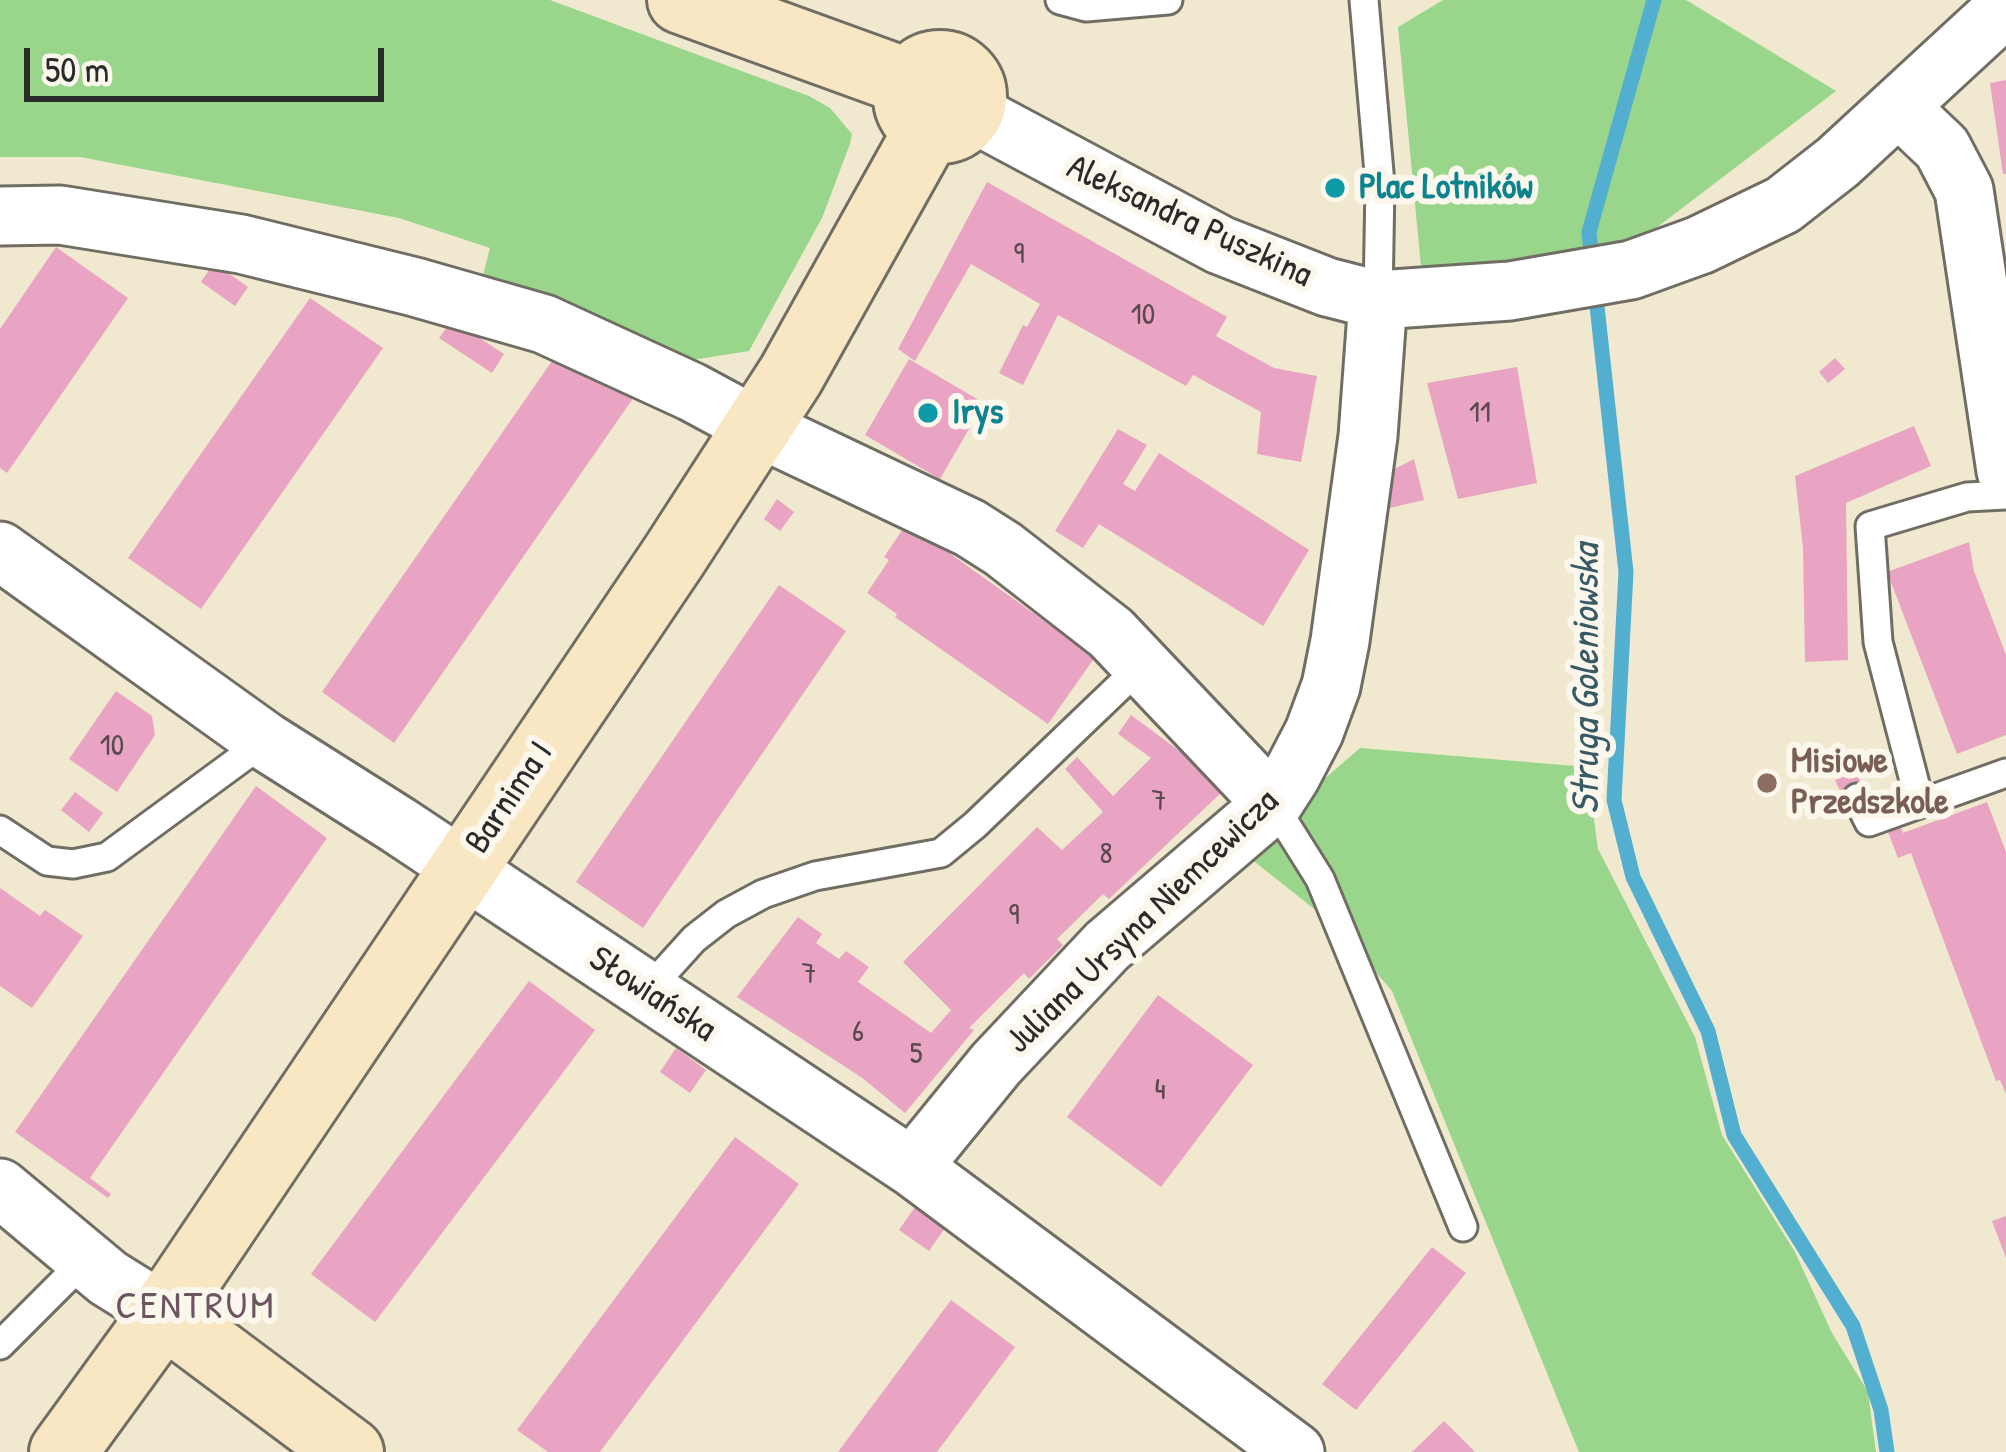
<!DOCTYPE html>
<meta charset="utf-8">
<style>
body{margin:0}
#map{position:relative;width:2006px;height:1452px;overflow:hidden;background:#f0e9cf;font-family:"Patrick Hand",sans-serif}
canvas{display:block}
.scale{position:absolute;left:24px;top:48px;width:360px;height:54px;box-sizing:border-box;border:6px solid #2b2b2b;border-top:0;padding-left:15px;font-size:36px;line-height:42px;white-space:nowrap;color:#2b2b2b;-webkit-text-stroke:9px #fbf7ec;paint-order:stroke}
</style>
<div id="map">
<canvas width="2006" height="1452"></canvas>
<div class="scale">50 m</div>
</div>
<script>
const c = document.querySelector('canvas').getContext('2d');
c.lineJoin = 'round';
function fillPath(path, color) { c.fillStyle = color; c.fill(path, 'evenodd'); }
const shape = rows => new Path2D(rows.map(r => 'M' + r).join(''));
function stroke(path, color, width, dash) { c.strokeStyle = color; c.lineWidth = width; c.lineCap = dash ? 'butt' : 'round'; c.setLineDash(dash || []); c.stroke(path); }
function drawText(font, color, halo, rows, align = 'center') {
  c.font = font + ' "Patrick Hand",sans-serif'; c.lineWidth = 12; c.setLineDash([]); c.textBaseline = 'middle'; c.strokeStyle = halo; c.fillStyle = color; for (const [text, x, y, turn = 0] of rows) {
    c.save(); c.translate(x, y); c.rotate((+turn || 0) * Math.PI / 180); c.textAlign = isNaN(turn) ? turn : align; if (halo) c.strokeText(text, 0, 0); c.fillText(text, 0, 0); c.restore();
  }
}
const green = shape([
 [0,0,550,0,809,96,830,108,852,134,850,144,822,218,749,351,692,360,685,373,481,283,490,248,399,218,80,157,0,157],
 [1443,0,1686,0,1836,91,1635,244,1423,287,1398,27],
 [1360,748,1587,767,1598,849,1695,1037,1722,1135,1795,1252,1832,1333,1868,1392,1876,1452,1579,1452,1392,991,1337,927,1241,851]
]);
const stream = shape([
 [1592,264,1589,232,1654,0],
 [1595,288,1626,572,1614,800,1633,877,1708,1031,1734,1135,1853,1326,1881,1410,1887,1452]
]);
const building = shape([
 [2006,80,2006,174,2003,174,1990,83],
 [987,182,1227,317,1216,336,1274,368,1317,376,1301,462,1257,454,1261,412,1193,375,1186,386,1058,315,1023,385,999,373,1023,325,1027,327,1040,304,971,264,915,361,898,349],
 [56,247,128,298,7,473,0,468,0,329],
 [214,263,248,287,235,306,201,282],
 [310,298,383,348,201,609,128,558],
 [452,320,504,354,492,373,439,338],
 [561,348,634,397,394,743,322,692],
 [1835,358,1845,369,1828,383,1819,372],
 [909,359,984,403,940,479,865,435],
 [1517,367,1537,483,1458,499,1427,383],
 [1914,426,1931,466,1846,503,1848,660,1805,662,1803,548,1795,476],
 [1118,429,1147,445,1123,484,1135,491,1159,453,1309,550,1263,626,1099,524,1083,548,1055,531],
 [1414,459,1424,500,1381,510,1383,475],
 [777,499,794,512,780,531,764,519],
 [907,523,1095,657,1048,724,895,617,897,614,867,593,889,560,884,557],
 [1969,542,1974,571,2006,655,2006,735,1957,754,1887,572],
 [779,585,846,631,643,928,576,882],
 [116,691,152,716,155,735,117,792,69,759],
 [1131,715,1224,784,1225,789,1109,899,1103,894,1057,939,1063,945,1029,979,1024,973,969,1028,974,1030,905,1113,861,1077,737,997,798,917,822,934,816,943,839,959,846,951,869,967,858,982,931,1033,951,1010,903,962,1037,827,1062,850,1103,812,1065,769,1077,757,1113,796,1151,758,1118,734],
 [1856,771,1865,792,1845,801,1835,780],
 [256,786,327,838,90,1178,111,1194,108,1198,15,1132],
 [75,792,103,813,89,832,61,810],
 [1987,802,2006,852,2006,1094,2000,1080,1996,1081,1911,853,1898,858,1887,829,1900,825,1903,833],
 [0,888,40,916,45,910,83,936,32,1008,0,986],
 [529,981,595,1030,375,1322,311,1274],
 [1158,995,1253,1065,1161,1187,1067,1117],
 [676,1048,706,1070,690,1093,660,1072],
 [735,1137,799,1184,600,1452,548,1452,517,1430],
 [915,1207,945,1228,929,1251,899,1230],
 [2006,1216,2006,1258,1992,1221],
 [1432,1247,1466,1273,1356,1410,1322,1384],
 [951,1300,1015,1347,937,1452,838,1452],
 [1444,1421,1475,1452,1412,1452]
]);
const lane = shape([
 [1060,0,1086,7,1168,0],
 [1364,0,1380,184,1378,300],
 [1916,788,1878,642,1870,526,1967,497,2006,495],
 [1857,798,1869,822,2006,773],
 [1273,804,1320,879,1463,1227],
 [0,830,47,861,73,864,107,857,265,741],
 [647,991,694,939,726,914,763,894,815,876,941,853,975,825,1142,665],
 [0,1345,86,1259]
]);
const street = shape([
 [1900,108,1942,148,1964,190,2006,471],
 [971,112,1220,245,1327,287,1378,300,1510,291,1631,270,1700,245,1783,205,1838,162,2006,7],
 [0,216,60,215,241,244,415,287,544,324,692,392,757,427,970,528,1003,549,1111,633,1273,804],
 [0,551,265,741,398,825,912,1167,1295,1452],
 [912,1167,996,1064,1107,946,1273,804,1291,776,1314,732,1331,686,1340,641,1368,436,1378,300],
 [0,1188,108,1278,164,1313]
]);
const secondary = shape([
 [681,0,910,83],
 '907 97a33 33 0 1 1 66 0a33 33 0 1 1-66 0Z',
 [164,1313,350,1452],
 [63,1452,164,1313,674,556,791,375,929,128]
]);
const markers = [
 [1335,188,12,"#0f9aa8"],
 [928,413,12,"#0f9aa8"],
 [1767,783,12,"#8d6e63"]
];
const numberNames = [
 ["9",1019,255],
 ["10",1143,316],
 ["11",1480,414],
 ["10",112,747],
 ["7",1159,802],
 ["8",1106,855],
 ["9",1014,916],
 ["7",809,975],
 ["6",858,1033],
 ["5",916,1055],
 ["4",1160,1091]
];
const cultureNames = [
 ["Plac Lotników",1359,188],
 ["Irys",952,413]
];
const streetNames = [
 ["Aleksandra Puszkina",1189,222,25],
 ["Barnima I",510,798,-56],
 ["Juliana Ursyna Niemcewicza",1143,922,-44],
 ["Słowiańska",652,995,33]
];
const educationNames = [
 ["Misiowe",1791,762],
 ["Przedszkole",1791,803]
];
const waterNames = [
 ["Struga Goleniowska",1588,679,-90]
];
const neighbourhoodNames = [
 ["CENTRUM",196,1308]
];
fillPath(green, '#99d68b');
stroke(stream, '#52afd0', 15);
fillPath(building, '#e8a4c2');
stroke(lane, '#706e64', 33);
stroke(street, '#706e64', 63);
stroke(secondary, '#706e64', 72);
stroke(lane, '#fff', 27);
stroke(street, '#fff', 57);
stroke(secondary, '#f9e7c3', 66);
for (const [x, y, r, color] of markers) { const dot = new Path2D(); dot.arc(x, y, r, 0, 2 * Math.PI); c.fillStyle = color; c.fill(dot); stroke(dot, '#fbf7ec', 4.5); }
drawText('30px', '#5a4951', null, numberNames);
drawText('bold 36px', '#0d838f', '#fbf7ec', cultureNames, 'left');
drawText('36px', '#2b2b2b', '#fbf7ec', streetNames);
drawText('bold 36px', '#785e54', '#fbf7ec', educationNames, 'left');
drawText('italic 39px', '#395965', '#fbf7ec', waterNames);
c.letterSpacing = '3px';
drawText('39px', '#6d5560', '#fbf7ec', neighbourhoodNames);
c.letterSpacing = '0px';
</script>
